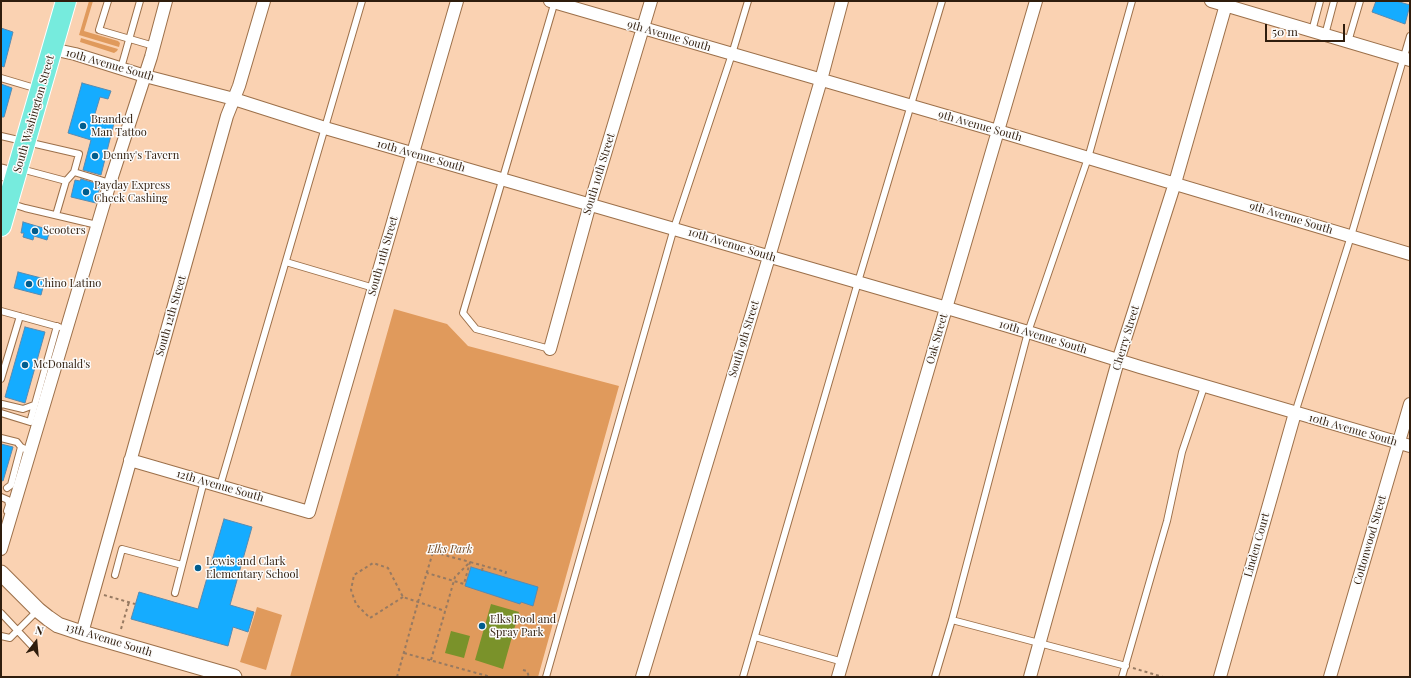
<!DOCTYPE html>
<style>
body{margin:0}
#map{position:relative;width:1411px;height:678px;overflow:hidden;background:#fad2b2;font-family:"Playfair Display",serif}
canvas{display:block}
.frame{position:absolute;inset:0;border:2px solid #2f1d0d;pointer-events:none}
.north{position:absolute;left:16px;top:622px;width:40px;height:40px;-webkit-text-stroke:3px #fcfcfc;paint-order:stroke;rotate:16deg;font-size:11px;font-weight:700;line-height:16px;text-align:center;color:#2f1d0d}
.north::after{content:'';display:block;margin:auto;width:14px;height:18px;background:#2f1d0d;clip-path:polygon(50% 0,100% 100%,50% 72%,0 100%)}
.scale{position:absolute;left:1265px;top:24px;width:80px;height:18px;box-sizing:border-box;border:2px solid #2f1d0d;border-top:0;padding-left:5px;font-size:12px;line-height:14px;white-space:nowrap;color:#2f1d0d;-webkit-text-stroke:3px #fcfcfc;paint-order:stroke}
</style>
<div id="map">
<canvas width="1411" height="678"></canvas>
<div class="frame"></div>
<div class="north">N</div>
<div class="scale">50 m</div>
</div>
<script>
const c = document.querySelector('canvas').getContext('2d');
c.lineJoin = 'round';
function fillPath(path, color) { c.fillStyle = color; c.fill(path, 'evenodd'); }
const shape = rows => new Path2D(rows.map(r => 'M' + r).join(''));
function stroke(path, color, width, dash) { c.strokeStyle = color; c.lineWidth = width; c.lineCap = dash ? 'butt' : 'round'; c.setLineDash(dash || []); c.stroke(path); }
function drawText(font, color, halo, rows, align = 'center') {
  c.font = font + ' "Playfair Display",serif'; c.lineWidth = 3; c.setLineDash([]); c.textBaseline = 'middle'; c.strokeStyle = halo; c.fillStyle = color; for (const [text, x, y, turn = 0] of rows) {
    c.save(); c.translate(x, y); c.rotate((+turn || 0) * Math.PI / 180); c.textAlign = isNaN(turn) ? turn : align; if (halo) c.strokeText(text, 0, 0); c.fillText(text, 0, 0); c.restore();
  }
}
const green = shape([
 [89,1,93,1,84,31,118,41,120,43,119,47,79,35],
 [81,38,118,49,117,51,114,53,80,42],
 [394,309,447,324,468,346,619,386,538,677,290,677],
 [257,607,282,615,266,670,240,662]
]);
const water = shape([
 [491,604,519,612,503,669,475,660],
 [451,631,470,636,464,658,445,653]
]);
const building = shape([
 [1376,1,1396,1,1410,5,1405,24,1372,12,1376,1],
 [1,28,13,32,4,67,1,66,1,28],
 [82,83,111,91,108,99,100,97,94,117,114,123,101,175,83,170,91,140,68,133,82,83],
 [1,84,12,88,4,117,1,117,1,84],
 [81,179,98,184,98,186,100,186,96,203,71,197,75,180,80,181,81,179],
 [23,222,50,230,47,240,34,236,33,240,23,237,24,233,21,233,23,222],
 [18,272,45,279,41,295,14,288,18,272],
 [25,327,45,332,25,403,5,397,25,327],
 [1,444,13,447,3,481,1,480,1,444],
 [224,519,252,527,230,605,254,612,248,632,233,627,228,646,131,619,139,592,198,609,224,519],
 [471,567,538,587,533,606,521,602,520,604,465,586,471,567]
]);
const path = shape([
 [482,571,483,566],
 [104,595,135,604],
 [403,597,370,618,356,604,351,590,354,575,373,563,388,568,403,597,445,611],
 [121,629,129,602],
 [404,653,491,677],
 [431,660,455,577,470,562,506,572,504,577],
 [1133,668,1163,677],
 [523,670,527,671,529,677],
 [397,677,418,602,433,552,470,562,464,584,427,573]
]);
const service = shape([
 [108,1,99,30,154,46],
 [1312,31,1320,1],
 [1325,35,1334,1],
 [1348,42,1360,1],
 [121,68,140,1],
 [1,78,38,89],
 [1,136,79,154,74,172,66,181],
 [21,169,66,181,56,215],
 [74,172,110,183],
 [9,203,25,208,97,225],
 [286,262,374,288],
 [1,311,59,327],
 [550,349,476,329,463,313,555,1],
 [1,379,20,316],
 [1,405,2,404,23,409,34,405],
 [1,413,30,422,57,326],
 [1295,413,1351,236,1410,36],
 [1,438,17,442,21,447,25,449],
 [220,486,362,1],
 [7,488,11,485,12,481,21,447],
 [1,497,8,500,9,505,7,511],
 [115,575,122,549,182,565],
 [175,593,204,481],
 [1,613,32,646],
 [952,620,1126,666],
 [1,636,10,638,37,611],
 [755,637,843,662],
 [546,677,674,228,732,54,748,1],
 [743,677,858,282,942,1],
 [935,677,952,620,1028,332,1088,158,1132,1],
 [1122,677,1167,521,1182,452,1204,387]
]);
const minor = shape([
 [550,1,998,131,1410,254],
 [1211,1,1410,60],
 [52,49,75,54,145,76,234,99,325,128,947,308,1028,332,1140,367,1410,446],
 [550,349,590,204,651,1],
 [130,460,309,512,457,1],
 [1,549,110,183,151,57,166,1],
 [82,633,227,116,239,86,264,1],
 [642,677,769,257,821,80,842,1],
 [838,677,1036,1],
 [1030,677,1118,361,1175,183,1227,1],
 [1220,677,1295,413],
 [1330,677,1410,404]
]);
const tertiary = shape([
 [1,172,16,176],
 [1,573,38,610,48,618,58,625,82,633,234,677]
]);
const primary = shape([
 [1,226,66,1]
]);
const markers = [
 [83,126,4,"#005d8e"],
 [95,156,4,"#005d8e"],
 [86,192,4,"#005d8e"],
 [35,231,4,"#005d8e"],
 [29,284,4,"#005d8e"],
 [25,365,4,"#005d8e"],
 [198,568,4,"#005d8e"],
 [482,626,4,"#005d8e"]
];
const streetNames = [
 ["9th Avenue South",669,36,16],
 ["10th Avenue South",110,65,16],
 ["South Washington Street",34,114,-74],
 ["9th Avenue South",980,126,16],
 ["10th Avenue South",421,156,16],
 ["South 10th Street",599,174,-73],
 ["9th Avenue South",1291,218,17],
 ["10th Avenue South",732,245,17],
 ["South 11th Street",383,256,-74],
 ["South 12th Street",171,316,-74],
 ["10th Avenue South",1043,337,17],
 ["Cherry Street",1126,338,-73],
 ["South 9th Street",744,339,-73],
 ["Oak Street",937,339,-74],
 ["10th Avenue South",1353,430,16],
 ["12th Avenue South",220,486,16],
 ["Cottonwood Street",1370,540,-74],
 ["Linden Court",1257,545,-74],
 ["13th Avenue South",109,640,17]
];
const poiNames = [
 ["Branded",91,120],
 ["Man Tattoo",91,133],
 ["Denny's Tavern",103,156],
 ["Payday Express",94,186],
 ["Check Cashing",94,199],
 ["Scooters",43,231],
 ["Chino Latino",37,284],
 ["McDonald's",33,365],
 ["Lewis and Clark",206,562],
 ["Elementary School",206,575],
 ["Elks Pool and",490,620],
 ["Spray Park",490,633]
];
const parkNames = [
 ["Elks Park",450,550]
];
fillPath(green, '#e09a5c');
fillPath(water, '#7a922a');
fillPath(building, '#15acff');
stroke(building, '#598aaf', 1);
stroke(service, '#9c704a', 8);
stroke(minor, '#9c704a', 14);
stroke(tertiary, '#9c704a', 17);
stroke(primary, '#fff', 22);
stroke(path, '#977a62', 2, [3, 3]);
stroke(service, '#fff', 6);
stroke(minor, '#fff', 12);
stroke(tertiary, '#fff', 15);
stroke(primary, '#76ebdd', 20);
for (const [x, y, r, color] of markers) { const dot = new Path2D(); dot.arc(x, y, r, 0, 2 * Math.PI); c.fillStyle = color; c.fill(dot); stroke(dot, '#fcfcfc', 1.5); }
drawText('11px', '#2f1d0d', '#fcfcfc', streetNames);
drawText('11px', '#2f1d0d', '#fcfcfc', poiNames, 'left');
drawText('italic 11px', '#704720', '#fcfcfc', parkNames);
</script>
